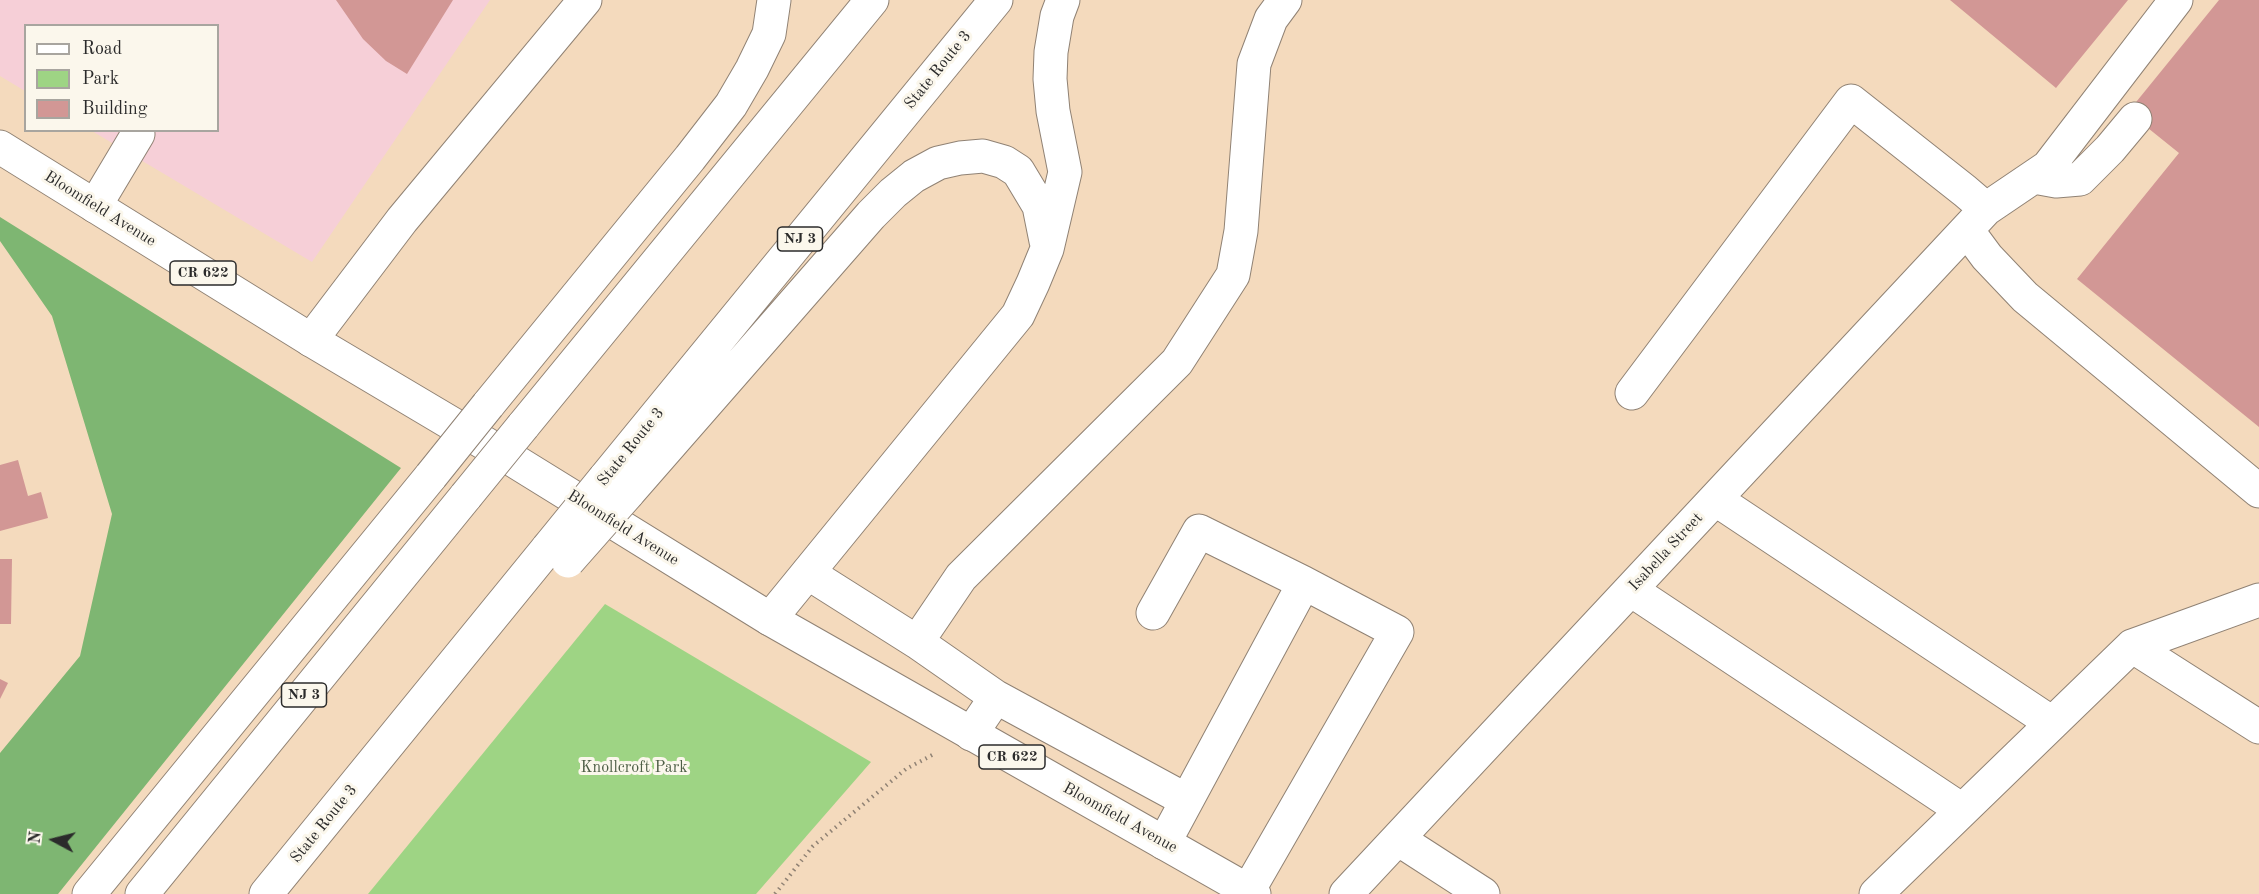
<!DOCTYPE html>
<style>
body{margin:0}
#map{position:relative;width:2259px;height:894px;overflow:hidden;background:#f4dabd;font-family:"Old Standard TT",serif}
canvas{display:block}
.legend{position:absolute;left:24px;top:24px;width:195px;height:108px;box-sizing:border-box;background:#fbf7ec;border:2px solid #a8a59f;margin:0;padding:8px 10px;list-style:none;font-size:18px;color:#2b2b2b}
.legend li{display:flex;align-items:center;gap:12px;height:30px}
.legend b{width:30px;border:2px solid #a8a59f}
.north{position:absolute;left:24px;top:810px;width:60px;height:60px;-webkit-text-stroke:4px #fbf7ec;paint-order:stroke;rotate:277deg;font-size:16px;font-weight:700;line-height:24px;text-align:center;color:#2b2b2b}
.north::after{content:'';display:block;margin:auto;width:21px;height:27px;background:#2b2b2b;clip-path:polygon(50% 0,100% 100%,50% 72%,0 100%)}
</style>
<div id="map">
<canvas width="2259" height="894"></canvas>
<ul class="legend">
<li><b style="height:8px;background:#fff"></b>Road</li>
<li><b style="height:16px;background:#9ed484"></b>Park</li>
<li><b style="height:16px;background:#d29795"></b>Building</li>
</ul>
<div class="north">N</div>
</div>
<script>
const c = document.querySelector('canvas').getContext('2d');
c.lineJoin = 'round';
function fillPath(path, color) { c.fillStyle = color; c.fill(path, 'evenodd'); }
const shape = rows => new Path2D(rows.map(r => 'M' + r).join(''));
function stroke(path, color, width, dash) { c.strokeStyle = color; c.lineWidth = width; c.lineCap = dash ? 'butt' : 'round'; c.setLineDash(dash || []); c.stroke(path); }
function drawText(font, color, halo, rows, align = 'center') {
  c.font = font + ' "Old Standard TT",serif'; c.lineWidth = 6; c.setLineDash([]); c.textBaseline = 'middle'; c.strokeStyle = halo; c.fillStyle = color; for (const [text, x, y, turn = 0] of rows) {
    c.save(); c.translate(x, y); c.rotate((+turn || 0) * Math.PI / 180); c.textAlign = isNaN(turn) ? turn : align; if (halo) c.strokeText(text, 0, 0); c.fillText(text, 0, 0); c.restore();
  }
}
const built = shape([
 [0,0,490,0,312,262,92,131,218,130,218,26,26,26,25,91,0,76]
]);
const green = shape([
 [605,604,871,762,756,894,368,894]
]);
const forest = shape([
 [0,217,401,468,58,894,0,894,0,753,80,656,112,514,52,316,0,241]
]);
const building = shape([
 [336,0,453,0,407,74,386,61,363,39],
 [1950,0,2128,0,2056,88],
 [2219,0,2259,0,2259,427,2077,279,2179,153,2128,112],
 [18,460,28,496,41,492,48,518,0,531,0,465],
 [0,559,12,559,11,624,0,624],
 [0,679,8,683,0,699]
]);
const path = shape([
 [775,894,813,846,906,769,936,753]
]);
const minor = shape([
 [2034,177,2056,181,2080,179,2110,149,2135,119],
 [95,206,138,134],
 [1967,230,1987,257,2025,297,2259,491],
 [1632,393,1851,101,1965,191,1986,209],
 [1715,499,2052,723],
 [808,573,917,642,996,697],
 [1631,590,1962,810],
 [1153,613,1199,531,1304,583],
 [917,642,961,577,1177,362,1233,275,1241,231,1254,64,1271,19,1285,0],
 [2132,646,2259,600],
 [971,734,996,697,1186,800],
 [1398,839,1483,894],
 [1164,843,1304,583,1397,632,1248,891],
 [1346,894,1986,209,2048,167,2176,0],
 [1876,894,2132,646,2259,727]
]);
const major = shape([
 [0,147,311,340,513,460,770,619,1254,894]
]);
const highway = shape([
 [311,340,402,220,585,0],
 [488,405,690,158,731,105,752,69,769,34,774,0],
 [523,426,872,0],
 [605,478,996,0],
 [628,493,871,215,893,193,914,176,938,163,960,158,983,156,1004,162,1018,171,1039,206,1046,241],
 [770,619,1018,315,1033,283,1047,249,1065,172,1053,111,1050,79,1051,52,1057,16,1063,0],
 [89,894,431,476],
 [142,894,466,496],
 [266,894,548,548]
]);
const highwayBridge = shape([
 [431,476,488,405],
 [466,496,523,426],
 [548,548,605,478],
 [568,561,628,493]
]);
const shields = [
 [800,239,45],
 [203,273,66],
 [304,695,45],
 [1012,757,66]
];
const shieldNames = [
 ["NJ 3",800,239],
 ["CR 622",203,273],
 ["NJ 3",304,695],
 ["CR 622",1012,757]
];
const streetNames = [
 ["State Route 3",938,70,-51],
 ["Bloomfield Avenue",100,209,32],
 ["State Route 3",631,447,-51],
 ["Bloomfield Avenue",623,528,32],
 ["Isabella Street",1666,552,-47],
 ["Bloomfield Avenue",1120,818,29],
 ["State Route 3",324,824,-51]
];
const parkNames = [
 ["Knollcroft Park",634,768]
];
fillPath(built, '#f6cfd7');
fillPath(green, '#9ed484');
fillPath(forest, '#7eb672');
fillPath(building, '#d29795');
stroke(minor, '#908274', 35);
stroke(major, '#908274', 35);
stroke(highway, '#908274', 35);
stroke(path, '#908274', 4, [1.5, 4.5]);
stroke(minor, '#fff', 33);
stroke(major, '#fff', 33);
stroke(highway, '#fff', 33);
stroke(highwayBridge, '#908274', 35, []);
stroke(highwayBridge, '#fff', 33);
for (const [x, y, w] of shields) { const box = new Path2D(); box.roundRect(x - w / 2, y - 12, w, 24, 4.5); c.fillStyle = '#fbf7ec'; c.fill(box); stroke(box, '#2b2b2b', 1.5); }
drawText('bold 15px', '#2b2b2b', null, shieldNames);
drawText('16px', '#2b2b2b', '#fbf7ec', streetNames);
drawText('16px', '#4e5e46', '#fbf7ec', parkNames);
</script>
